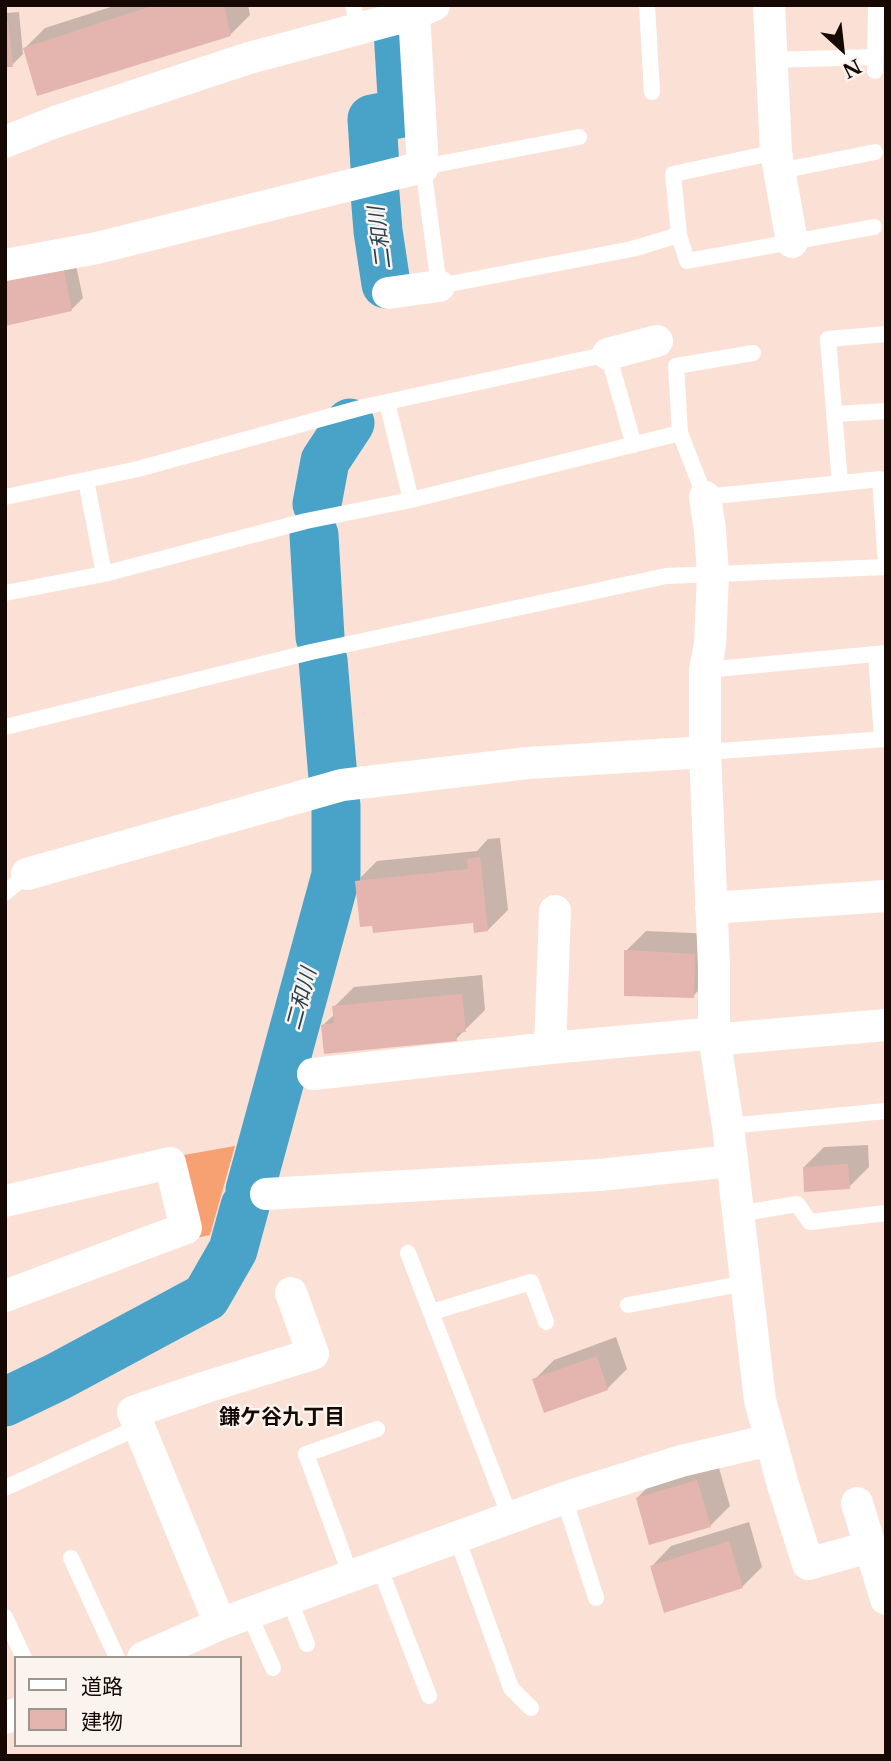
<!DOCTYPE html>
<meta charset="utf-8">
<style>
body{margin:0}
#map{position:relative;width:891px;height:1761px;overflow:hidden;background:#fbe1d5;font-family:"Libre Baskerville","Noto Sans JP",serif}
canvas{display:block}
.frame{position:absolute;inset:0;border:7px solid #160903;pointer-events:none}
.legend{position:absolute;left:14px;top:1656px;width:228px;height:91px;box-sizing:border-box;background:#fbf3ee;border:2px solid #9f9590;margin:0;padding:9px 12px;list-style:none;font-size:21px;color:#160903}
.legend li{display:flex;align-items:center;gap:14px;height:35px}
.legend b{width:35px;border:2px solid #9f9590}
.north{position:absolute;left:807px;top:14px;width:70px;height:70px;-webkit-text-stroke:5px #fbf3ee;paint-order:stroke;rotate:153deg;font-size:19px;font-weight:700;line-height:28px;text-align:center;color:#160903}
.north::after{content:'';display:block;margin:auto;width:24px;height:32px;background:#160903;clip-path:polygon(50% 0,100% 100%,50% 72%,0 100%)}
</style>
<div id="map">
<canvas width="891" height="1761"></canvas>
<div class="frame"></div>
<ul class="legend">
<li><b style="height:9px;background:#fff"></b>道路</li>
<li><b style="height:19px;background:#e4b5ae"></b>建物</li>
</ul>
<div class="north">N</div>
</div>
<script>
const c = document.querySelector('canvas').getContext('2d');
c.lineJoin = 'round';
function fillPath(path, color) { c.fillStyle = color; c.fill(path, 'evenodd'); }
const shape = rows => new Path2D(rows.map(r => 'M' + r).join(''));
function stroke(path, color, width, dash) { c.strokeStyle = color; c.lineWidth = width; c.lineCap = dash ? 'butt' : 'round'; c.setLineDash(dash || []); c.stroke(path); }
function drawText(font, color, halo, rows, align = 'center') {
  c.font = font + ' "Libre Baskerville","Noto Sans JP",serif'; c.lineWidth = 5; c.setLineDash([]); c.textBaseline = 'middle'; c.strokeStyle = halo; c.fillStyle = color; for (const [text, x, y, turn = 0] of rows) {
    c.save(); c.translate(x, y); c.rotate((+turn || 0) * Math.PI / 180); c.textAlign = isNaN(turn) ? turn : align; if (halo) c.strokeText(text, 0, 0); c.fillText(text, 0, 0); c.restore();
  }
}
const green = shape([
 [235,1146,210,1235,196,1238,184,1155]
]);
const shadow = shape([
 [117,5,248,5,250,15,230,35,25,48,45,28],
 [19,12,23,54,12,65,5,65,5,13],
 [74,256,83,298,72,309,5,324],
 [500,838,508,910,488,930,475,921,357,881,377,861,477,851,488,839],
 [646,931,715,934,713,976,693,996,626,951],
 [482,975,485,1010,456,1039,323,1025,335,1014,334,1007,354,987],
 [868,1145,869,1167,849,1187,804,1167,824,1147],
 [616,1337,627,1369,607,1389,534,1380,554,1360],
 [717,1461,730,1506,710,1526,637,1498,657,1478],
 [749,1522,762,1567,742,1587,652,1566,671,1546]
]);
const river = shape([
 [375,167,372,119,403,113,398,30],
 [375,193,378,231,386,284],
 [317,504,325,461,350,423],
 [314,535,320,637],
 [323,660,333,778],
 [250,1190,336,875,336,805],
 [5,1402,57,1377,206,1297,233,1250,245,1206]
]);
const building = shape([
 [155,5,224,5,231,36,37,96,23,48],
 [5,22,8,22,13,67,5,67],
 [63,266,72,311,5,326,5,279],
 [480,857,488,931,474,933,473,923,373,933,372,926,360,927,355,881,468,869,467,859],
 [624,950,695,954,694,998,624,996],
 [462,994,466,1032,456,1033,457,1041,324,1054,321,1025,334,1023,332,1006],
 [848,1164,850,1189,804,1192,803,1167],
 [597,1356,608,1390,544,1413,532,1379],
 [697,1480,711,1527,649,1545,636,1498],
 [729,1541,743,1588,664,1613,650,1566]
]);
const lane = shape([
 [353,5,358,28],
 [647,5,652,92],
 [771,60,875,57],
 [875,71,876,5],
 [579,137,423,167,439,286,632,249,679,235],
 [776,152,673,174,679,235,687,261,874,227],
 [780,171,875,152],
 [753,353,676,366,680,433,705,497,880,479,886,567],
 [387,402,411,500],
 [835,414,886,411],
 [86,480,104,574],
 [840,483,828,339,886,334],
 [5,497,138,469,364,407,608,354,634,445],
 [5,593,104,574,306,521,411,500,680,433],
 [876,654,882,739],
 [705,670,886,653],
 [5,727,311,652,666,576,886,567],
 [705,752,886,739],
 [5,893,27,874],
 [728,1126,886,1111],
 [738,1214,797,1204,810,1222,886,1213],
 [408,1253,510,1517],
 [628,1305,746,1283],
 [432,1312,531,1282,546,1322],
 [5,1488,139,1427],
 [564,1498,596,1598],
 [457,1538,511,1688,531,1708],
 [71,1558,117,1658],
 [379,1566,429,1696],
 [351,1576,306,1454,377,1429],
 [289,1599,307,1644],
 [249,1614,273,1668],
 [5,1617,24,1658]
]);
const street = shape([
 [769,5,776,152,792,242],
 [5,142,55,122,249,58,414,14,434,5],
 [5,265,97,248,423,167,414,14],
 [388,293,439,286],
 [608,354,657,341],
 [705,497,710,530,713,574,710,645,705,670,705,752,714,966,714,1036,728,1126,760,1400,783,1485,808,1564,869,1547],
 [27,874,342,785,528,763,705,752],
 [711,908,886,896],
 [550,1048,555,911],
 [313,1074,550,1048,706,1034,722,1039,886,1025],
 [266,1194,599,1175,732,1161],
 [5,1201,170,1163,186,1228,5,1296],
 [857,1503,886,1599],
 [220,1624,133,1412,203,1388,313,1354,291,1293],
 [143,1658,220,1624,564,1498,681,1461,770,1440],
 [5,1718,16,1714]
]);
const waterNames = [
 ["二和川",381,238,-97],
 ["二和川",302,999,-75]
];
const neighbourhoodNames = [
 ["鎌ケ谷九丁目",282,1418]
];
fillPath(green, '#f7a072');
fillPath(shadow, '#0003');
stroke(river, '#49a3c8', 49);
fillPath(building, '#e4b5ae');
stroke(lane, '#fff', 16);
stroke(street, '#fff', 32);
drawText('italic 21px', '#27424f', '#fbf3ee', waterNames);
drawText('bold 21px', '#160903', '#fbf3ee', neighbourhoodNames);
</script>
